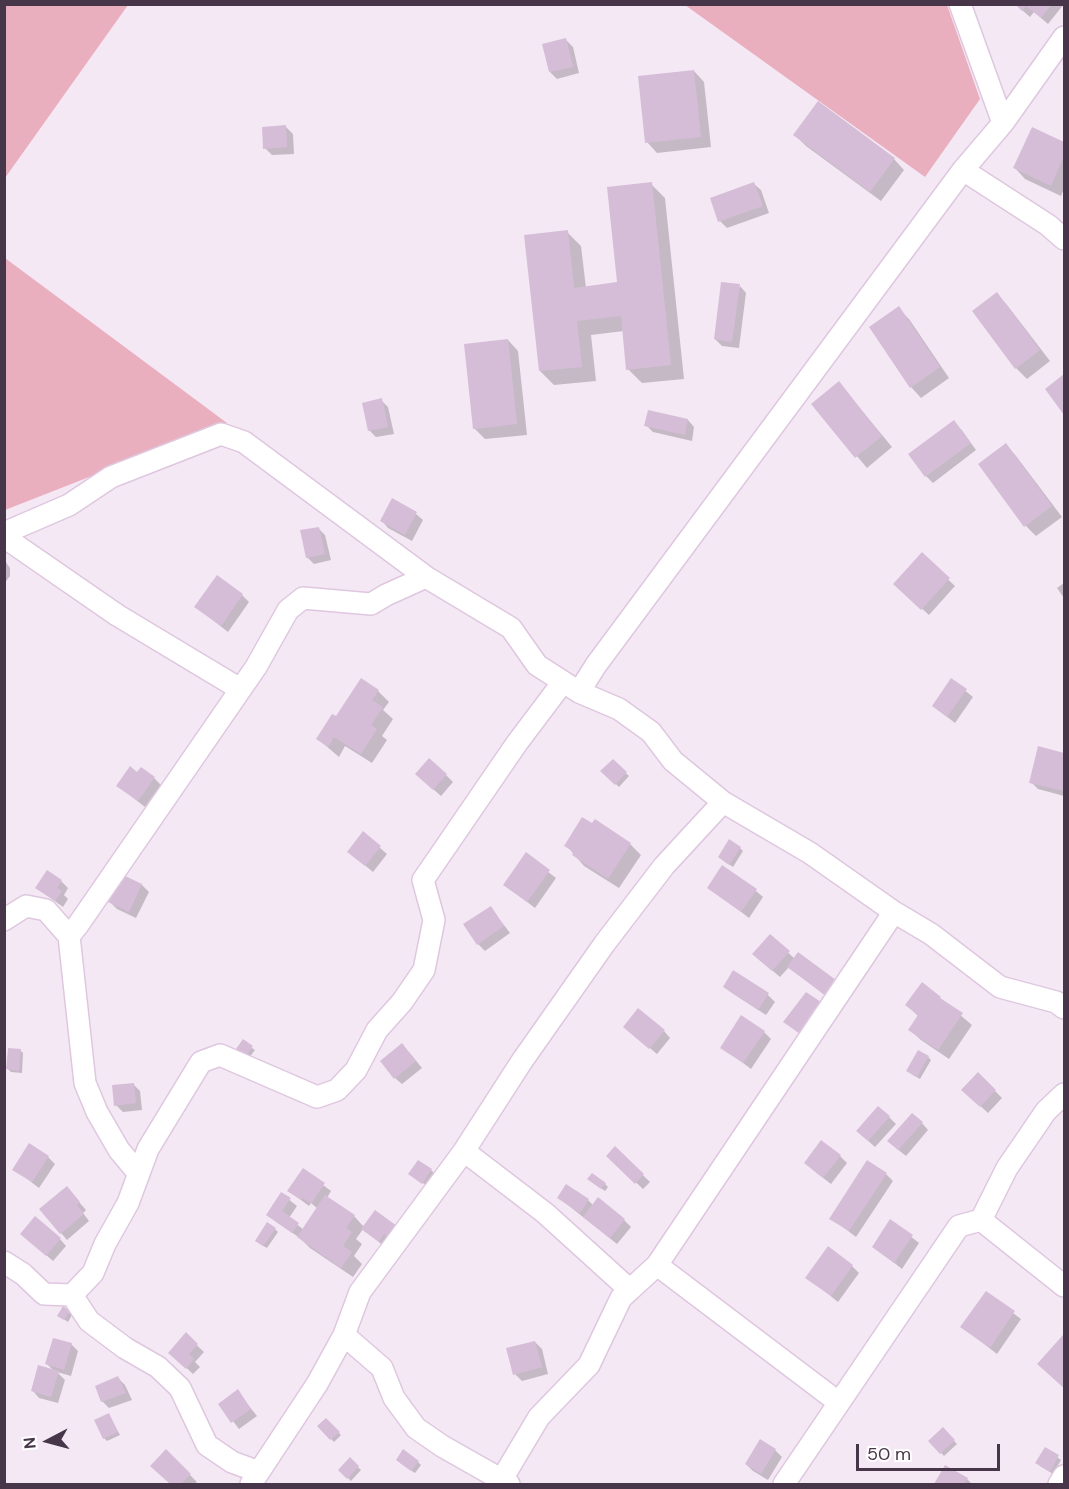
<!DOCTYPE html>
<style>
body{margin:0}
#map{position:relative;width:1069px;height:1489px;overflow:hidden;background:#f5e8f5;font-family:"DM Sans",sans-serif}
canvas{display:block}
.frame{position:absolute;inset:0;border:6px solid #473649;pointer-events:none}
.north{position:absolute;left:18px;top:1411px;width:60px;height:60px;-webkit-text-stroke:4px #fff;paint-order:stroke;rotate:264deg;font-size:16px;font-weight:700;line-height:24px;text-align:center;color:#473649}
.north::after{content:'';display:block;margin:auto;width:21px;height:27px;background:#473649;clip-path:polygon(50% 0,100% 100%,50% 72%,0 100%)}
.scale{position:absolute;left:856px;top:1444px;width:144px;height:27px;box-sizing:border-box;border:3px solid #473649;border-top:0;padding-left:8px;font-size:18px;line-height:21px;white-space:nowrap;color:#473649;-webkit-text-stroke:4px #fff;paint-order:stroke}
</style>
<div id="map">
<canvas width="1069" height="1489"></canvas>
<div class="frame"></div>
<div class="north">N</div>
<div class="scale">50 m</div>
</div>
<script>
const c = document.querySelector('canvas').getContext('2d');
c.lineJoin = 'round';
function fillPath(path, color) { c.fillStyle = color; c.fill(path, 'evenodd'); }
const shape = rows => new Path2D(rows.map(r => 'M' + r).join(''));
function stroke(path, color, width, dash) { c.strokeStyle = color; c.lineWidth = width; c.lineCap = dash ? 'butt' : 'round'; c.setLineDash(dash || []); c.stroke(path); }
const green = shape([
 [5,4,128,5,5,178,4,5],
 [685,5,947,5,980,99,925,177],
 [5,258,227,423,5,510]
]);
const shadow = shape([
 [1015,4,1064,4,1048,24,1034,12,1030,17],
 [566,40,573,47,579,73,557,79,550,72],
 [694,71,704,82,711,147,657,153,647,142],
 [286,127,293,134,294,154,272,155,265,148],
 [1033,129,1064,144,1064,189,1061,196,1025,179,1015,168],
 [795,135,894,159,904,170,881,201,806,146],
 [651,184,665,198,684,379,642,383,628,369,624,331,591,335,596,381,554,385,540,371,567,232,581,246,586,288,619,284],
 [754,184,761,190,769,213,727,228,720,221],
 [740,286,746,293,739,348,722,346,715,339],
 [997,294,1007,305,1050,361,1027,379,1016,368,974,312],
 [898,308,909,319,949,378,921,398,911,387],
 [508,340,518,351,527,435,485,439,474,428],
 [839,383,892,447,867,468,813,404],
 [381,400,388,407,394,434,376,437,369,430],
 [688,420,694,427,692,441,653,432,646,425],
 [961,429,976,450,933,483,926,476],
 [1006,445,1016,456,1062,517,1036,536,1026,526],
 [393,500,416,514,423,520,412,541,388,528,382,521],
 [318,528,325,535,331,560,314,564,307,557],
 [922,555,955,586,929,615,895,584],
 [4,559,10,568,10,576,4,584],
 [1064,583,1064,598,1057,588],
 [242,595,249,602,228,632,196,607],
 [952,680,973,697,955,723,933,706],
 [378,691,389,702,383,710,393,719,382,736,387,740,372,763,345,746,339,757,318,739,337,719],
 [1039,748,1064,754,1064,796,1038,789,1031,782],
 [613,761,629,776,619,787,602,771],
 [137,774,154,778,161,785,145,807,118,786],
 [446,775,453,782,441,796,424,781],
 [363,833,387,854,373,872,356,858],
 [630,844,641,855,619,888,584,866,566,845],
 [740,848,743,851,733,867,723,860],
 [526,855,556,878,535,908,505,885],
 [122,876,142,885,149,892,136,918,117,909,110,902],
 [61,881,68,888,64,895,68,899,63,907,37,888],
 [709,887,756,891,763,897,749,918],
 [491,908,510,933,485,951,478,944],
 [770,936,795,959,835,981,832,1001,789,967,780,977,761,961],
 [725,986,768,995,775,1002,766,1015,732,993],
 [940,998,972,1025,949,1059,921,1040,910,1030,919,1017,907,1005],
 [820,1003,826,1010,806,1039,785,1022],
 [664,1031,670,1038,657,1054,632,1033],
 [764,1032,771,1039,751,1069,722,1047],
 [252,1048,255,1050,249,1058,241,1052],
 [20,1050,23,1053,22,1073,11,1072,8,1069],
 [409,1052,422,1068,402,1084,395,1078],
 [928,1057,931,1060,920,1079,911,1074],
 [978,1074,1002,1098,988,1113,963,1090],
 [133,1084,140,1091,142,1110,123,1112,116,1105],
 [889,1117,896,1124,875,1147,865,1138],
 [922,1123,928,1130,906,1156,896,1148],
 [615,1148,650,1182,643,1189,608,1156],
 [840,1156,847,1163,831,1184,813,1170],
 [48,1157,55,1164,39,1188,14,1169],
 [303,1170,331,1191,327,1198,354,1216,364,1227,396,1227,386,1248,363,1229,356,1239,362,1244,354,1256,362,1264,353,1277,310,1248,300,1238,275,1221,268,1215,282,1194,297,1206,289,1218,304,1230,318,1209,311,1203,309,1206,289,1191],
 [431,1170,434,1173,426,1185,413,1177],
 [886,1174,893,1181,856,1237,831,1218],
 [592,1182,605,1184,608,1187,605,1191],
 [73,1195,86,1210,83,1213,89,1221,67,1240,61,1233],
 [559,1198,588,1200,594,1206,624,1220,631,1227,617,1244],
 [891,1221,919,1243,902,1269,874,1247],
 [275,1229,278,1232,267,1248,260,1244],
 [60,1239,66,1246,53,1261,29,1240],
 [852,1266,859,1273,838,1302,807,1277],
 [986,1293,1021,1319,997,1354,962,1327],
 [69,1312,72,1315,68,1322,59,1316],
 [186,1335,204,1352,195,1362,200,1367,193,1374,177,1359],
 [1063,1337,1064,1338,1064,1388,1050,1375],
 [535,1342,542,1349,548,1374,522,1381,515,1374],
 [71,1344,78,1351,71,1376,57,1372,65,1380,58,1403,39,1398,33,1391,55,1372,47,1364],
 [118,1378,125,1385,132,1400,109,1408,102,1401],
 [237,1391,257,1416,239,1429,220,1404],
 [109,1415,120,1435,107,1441,104,1438],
 [326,1420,341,1435,334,1442,319,1426],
 [943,1429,957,1444,944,1456,930,1441],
 [1046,1449,1061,1460,1053,1474,1040,1466],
 [775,1450,782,1457,768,1480,753,1471,746,1464],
 [166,1451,197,1482,194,1484,172,1484,152,1466],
 [350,1459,361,1470,351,1481,340,1470],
 [418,1462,421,1465,415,1473,400,1463],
 [946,1467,967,1479,972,1484,936,1484]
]);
const building = shape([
 [1015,4,1052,4,1041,18,1026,6,1022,11],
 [566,38,573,67,549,72,542,44],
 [694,70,701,137,645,143,638,76],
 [818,101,895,158,870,192,793,135],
 [286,125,287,147,263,149,262,127],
 [1032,127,1064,142,1064,156,1051,186,1013,168],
 [652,182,671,365,626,370,621,316,577,321,582,367,539,371,524,235,568,230,574,288,617,282,607,187],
 [754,182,763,206,718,222,710,198],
 [721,282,740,284,732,342,714,339],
 [997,292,1040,350,1015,369,972,311],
 [899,306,940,367,910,388,869,327],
 [508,339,517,424,473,429,464,344],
 [1064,374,1064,415,1045,389],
 [839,381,882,436,855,458,811,404],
 [382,398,388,427,368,431,362,403],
 [648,410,688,419,685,435,644,426],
 [954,420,971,443,925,477,908,454],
 [1006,443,1052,506,1024,527,978,464],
 [392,498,417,512,405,535,380,521],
 [319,527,325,554,306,558,300,530],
 [922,552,950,578,921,610,893,584],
 [217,575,243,594,221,626,194,607],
 [361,678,379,690,372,700,383,707,371,725,377,729,361,754,334,737,328,747,316,739,332,714,336,716],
 [951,678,967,689,947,717,932,706],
 [1038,746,1064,753,1064,791,1029,783],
 [429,758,447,774,433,790,415,774],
 [613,759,627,772,615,785,600,771],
 [130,766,137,772,141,767,155,777,138,801,116,786],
 [582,817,592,823,595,819,631,843,608,879,572,855,574,852,564,846],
 [363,831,381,846,365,866,347,852],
 [729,839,741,847,729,865,718,857],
 [526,852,550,870,527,902,503,885],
 [722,865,757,889,741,912,707,888],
 [47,870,62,880,57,888,62,891,55,901,35,888],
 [121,874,142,884,129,912,108,902],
 [491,906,504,926,477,945,463,924],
 [770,934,790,951,772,971,752,954],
 [798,952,836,980,825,995,787,967],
 [733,970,769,993,758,1010,723,987],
 [922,982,941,997,940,998,963,1013,938,1050,908,1030,918,1015,905,1005],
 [806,992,821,1002,799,1033,783,1022],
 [638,1008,665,1030,649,1049,623,1027],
 [741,1015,765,1031,743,1063,720,1048],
 [243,1039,253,1046,246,1056,236,1049],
 [402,1043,416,1061,394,1079,380,1061],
 [8,1048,21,1049,19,1071,6,1069],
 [918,1050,929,1056,917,1077,906,1071],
 [978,1072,996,1090,980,1107,961,1090],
 [134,1083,136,1103,114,1106,112,1085],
 [878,1106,890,1116,868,1141,856,1131],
 [912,1113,923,1122,898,1150,887,1141],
 [821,1140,841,1155,823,1178,804,1163],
 [29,1143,49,1156,32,1182,12,1170],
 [615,1146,644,1174,635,1184,606,1156],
 [418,1160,432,1169,422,1184,408,1174],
 [867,1160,887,1173,849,1231,829,1219],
 [303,1168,325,1183,311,1204,303,1198,301,1200,287,1191],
 [592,1173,606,1183,601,1189,587,1179],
 [566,1184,589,1199,580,1213,557,1198],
 [67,1186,80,1202,77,1205,84,1214,60,1234,39,1209],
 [281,1192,291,1198,282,1211,299,1223,292,1233,266,1215],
 [325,1195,355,1215,346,1228,352,1232,343,1246,352,1252,341,1268,297,1237],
 [598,1197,625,1219,610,1238,583,1217],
 [375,1210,397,1226,388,1237,384,1234,379,1242,361,1229],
 [35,1216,61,1238,46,1256,20,1234],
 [890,1219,913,1235,894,1263,872,1247],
 [267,1222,276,1228,263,1246,255,1241],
 [828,1246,853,1265,831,1296,805,1278],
 [986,1291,1015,1311,990,1348,960,1327],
 [63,1306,70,1311,64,1320,57,1316],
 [186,1332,198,1344,189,1354,194,1359,186,1369,168,1353],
 [1063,1335,1064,1336,1064,1388,1037,1364],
 [53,1338,72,1343,64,1370,45,1364],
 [535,1341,542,1367,513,1375,506,1348],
 [38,1365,59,1371,51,1397,31,1391],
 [118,1376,126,1393,101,1402,95,1386],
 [238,1389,251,1409,231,1423,218,1404],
 [109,1413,118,1432,103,1439,94,1420],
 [326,1418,340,1432,330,1440,317,1426],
 [943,1427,955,1440,940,1454,928,1441],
 [760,1439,776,1449,761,1474,745,1464],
 [1045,1447,1059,1455,1050,1472,1035,1463],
 [166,1449,191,1474,181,1484,170,1484,150,1466],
 [403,1449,419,1461,411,1471,396,1460],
 [350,1457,359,1466,347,1479,338,1470],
 [945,1465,968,1478,964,1484,934,1484]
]);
const street = shape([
 [960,4,1003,123],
 [963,170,1048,225,1064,239],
 [4,533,69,505,111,477,221,434,244,442,426,577,511,628,537,665,579,692,596,665,963,170,1003,123,1064,37],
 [4,537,117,615,240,689],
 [579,692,619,709,651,732,673,761,723,802],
 [4,920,26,906,46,910,69,936,78,925,256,667,288,610,303,598,371,604,386,595,426,577],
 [69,936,85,1083,97,1112,119,1150,139,1174],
 [464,1151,545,1213,630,1290],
 [981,1220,1064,1286],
 [4,1262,23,1274,44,1294,72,1295,93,1273,105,1244,128,1203,148,1149,201,1062,220,1055,317,1097,337,1090,356,1070,377,1030,402,1002,424,970,434,920,423,880,517,743,563,682],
 [657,1265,838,1402],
 [72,1295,89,1321,125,1348,158,1367,180,1388,207,1445,232,1462,259,1472],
 [344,1335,382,1368,394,1398,416,1428,442,1446,509,1484],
 [502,1479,539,1417,589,1365,621,1298,657,1265,894,912],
 [251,1484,317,1384,344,1335,360,1292,464,1151,522,1061,605,943,664,866,723,802,810,853,894,912,931,934,1000,987,1056,1002,1064,1008],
 [784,1484,959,1226,981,1220,1007,1168,1046,1111,1064,1094],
 [1059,1484,1064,1476]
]);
fillPath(green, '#eaafbe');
fillPath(shadow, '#0003');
fillPath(building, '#d5bdd7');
stroke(street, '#dec7df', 24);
stroke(street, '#fff', 21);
</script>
